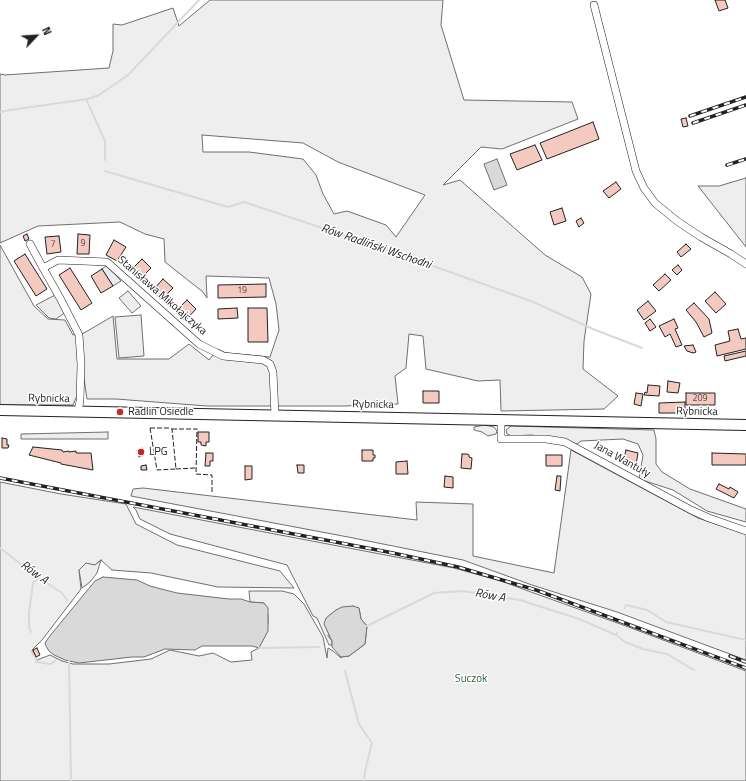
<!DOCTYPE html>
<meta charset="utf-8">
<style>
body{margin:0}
#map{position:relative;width:746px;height:781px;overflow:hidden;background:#fff;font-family:"Titillium Web",sans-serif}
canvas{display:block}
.north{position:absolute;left:16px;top:16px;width:40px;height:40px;-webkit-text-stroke:3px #fff;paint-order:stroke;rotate:65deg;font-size:11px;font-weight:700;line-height:16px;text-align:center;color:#222}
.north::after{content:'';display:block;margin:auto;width:14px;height:18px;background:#222;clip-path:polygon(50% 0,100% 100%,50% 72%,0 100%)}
</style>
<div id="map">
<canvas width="746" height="781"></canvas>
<div class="north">N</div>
</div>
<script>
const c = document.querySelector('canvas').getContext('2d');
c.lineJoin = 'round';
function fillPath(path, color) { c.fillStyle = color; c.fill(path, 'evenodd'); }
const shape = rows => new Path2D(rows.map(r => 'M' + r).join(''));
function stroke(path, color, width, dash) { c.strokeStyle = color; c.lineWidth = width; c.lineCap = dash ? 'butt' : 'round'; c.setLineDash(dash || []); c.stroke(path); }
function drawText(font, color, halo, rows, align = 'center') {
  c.font = font + ' "Titillium Web",sans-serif'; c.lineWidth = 3; c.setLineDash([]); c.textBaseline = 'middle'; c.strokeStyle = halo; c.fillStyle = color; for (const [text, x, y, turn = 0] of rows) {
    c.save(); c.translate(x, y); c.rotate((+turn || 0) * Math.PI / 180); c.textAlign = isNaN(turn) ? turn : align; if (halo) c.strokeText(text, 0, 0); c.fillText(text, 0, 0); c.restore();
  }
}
const green = shape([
 [210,0,443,0,441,25,464,100,572,102,578,119,502,149,481,147,443,185,460,180,545,255,582,277,591,294,584,341,583,369,618,396,604,409,501,411,500,380,478,381,426,369,423,336,409,334,406,368,395,376,398,404,345,406,207,406,116,399,87,399,84,379,73,405,0,405,0,245,34,306,48,319,65,320,73,335,84,333,113,316,117,359,169,359,189,344,209,360,218,349,226,353,270,357,279,330,276,304,269,278,206,276,207,298,203,292,165,262,164,239,145,234,120,222,38,226,0,243,0,74,5,75,109,68,113,51,113,24,122,25,173,8,179,26,210,0],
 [202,135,303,143,338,162,425,195,396,237,386,225,347,211,334,214,323,194,316,175,303,159,249,152,203,152,202,135],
 [746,178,746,247,698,186,719,186,746,178],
 [128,291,141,306,132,313,119,298,128,291],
 [141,315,144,356,119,358,115,317,141,315],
 [484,425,494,427,497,431,496,434,488,436,482,432,474,430,474,427,484,425],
 [511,426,654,430,656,439,656,464,662,472,690,489,746,509,746,522,707,511,673,490,639,479,643,455,638,444,623,439,581,441,577,444,554,438,531,435,512,436,507,434,506,430,511,426],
 [571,450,698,518,746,534,746,660,617,612,532,585,463,560,348,537,131,496,133,489,143,488,417,520,416,502,473,504,473,556,554,573,571,450],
 [0,482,61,494,126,504,136,524,177,545,280,571,294,588,218,587,151,573,112,570,101,560,95,565,79,570,81,589,42,640,32,650,37,660,50,655,62,661,73,664,109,664,151,659,170,650,199,656,213,653,231,662,252,660,251,652,259,648,268,623,268,615,264,603,250,602,249,591,282,591,294,594,304,604,323,637,327,658,328,648,333,651,341,658,341,657,349,656,365,644,367,626,361,619,359,608,336,610,332,614,328,636,332,641,332,645,329,645,317,618,313,616,287,565,170,534,140,519,136,510,133,507,454,568,501,581,531,592,623,625,746,671,746,781,0,781,0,482]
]);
const parking = shape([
 [106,266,116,275,121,281,113,286,102,269,106,266],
 [55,295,66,312,56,319,49,318,36,305,55,295],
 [108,432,108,439,21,439,21,434,108,432],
 [101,560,97,573,90,582,82,588,79,570,86,563,95,565,101,560]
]);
const water = shape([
 [497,159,507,185,494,190,484,164,497,159],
 [103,577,137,580,150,586,177,593,229,599,241,599,250,602,264,603,268,608,268,631,259,648,252,646,202,646,195,650,165,649,144,657,132,657,79,663,65,660,54,655,49,651,46,646,45,643,49,637,95,581,103,577],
 [353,606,359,608,361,619,367,626,365,644,349,656,341,657,332,647,332,641,324,624,326,618,336,610,342,607,353,606]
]);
const stream = shape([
 [86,99,105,141,105,160],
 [0,112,10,110,88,99,99,95,128,75,199,0],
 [105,171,228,207,244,202,377,246,531,301,593,329,642,348],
 [0,548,39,578,62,593,67,600],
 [625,608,626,605,647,610,666,622,746,640],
 [367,626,434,593,463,591,520,600,579,619,616,635,617,633],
 [31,632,29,627,29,613,33,583,38,578],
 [616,635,625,642,643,649,667,654,694,670],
 [259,648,319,647],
 [31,651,38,662],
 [69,661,71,781],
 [36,662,51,664,56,660],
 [345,671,359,724,372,743,365,771,364,781]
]);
const building = shape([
 [715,0,725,0,728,8,719,11,715,0],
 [686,118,688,126,683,127,681,119,686,118],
 [593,122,599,139,547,159,540,143,593,122],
 [535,145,542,160,517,170,510,154,535,145],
 [616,182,621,189,609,198,603,191,616,182],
 [562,208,566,221,554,225,550,212,562,208],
 [581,218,584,223,579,227,576,221,581,218],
 [27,234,29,239,25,241,23,236,27,234],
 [78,234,90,235,89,254,77,254,78,234],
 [59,236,61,252,47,254,45,237,59,236],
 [114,240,126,247,117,261,106,255,114,240],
 [686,244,691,249,681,257,677,252,686,244],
 [25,254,47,289,36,296,14,261,25,254],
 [142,259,151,268,139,280,130,271,142,259],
 [678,265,682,270,677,275,672,270,678,265],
 [70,268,92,303,81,310,59,275,70,268],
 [102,269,113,286,101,293,91,276,102,269],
 [665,274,671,280,659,291,653,285,665,274],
 [163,279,173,288,161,300,152,291,163,279],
 [266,284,266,297,218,298,218,285,266,284],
 [715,292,726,304,716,313,705,301,715,292],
 [187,300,196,309,185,321,175,312,187,300],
 [648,301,656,311,644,320,637,310,648,301],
 [694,303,709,319,712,333,704,337,696,322,686,310,694,303],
 [237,308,238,318,218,319,218,309,237,308],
 [248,308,267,308,268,342,248,342,248,308],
 [650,319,656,327,650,331,645,323,650,319],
 [674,319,678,328,675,329,682,345,676,347,670,334,665,337,659,326,674,319],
 [738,329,741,339,746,338,746,349,717,356,715,345,730,341,728,331,738,329],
 [693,345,696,352,693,353,687,351,684,346,693,345],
 [746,351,746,356,725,361,724,356,746,351],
 [668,381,680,383,678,393,667,392,668,381],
 [648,385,660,386,659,396,644,395,645,392,647,393,648,385],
 [423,391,439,391,439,403,423,403,423,391],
 [636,393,643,394,641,406,634,404,636,393],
 [686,393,715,393,715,405,686,405,686,393],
 [685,402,685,413,659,413,659,403,685,402],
 [198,432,209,432,209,442,206,442,206,446,201,445,201,442,198,442,198,432],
 [2,438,7,439,7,445,9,445,8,448,2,448,2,438],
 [33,447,62,450,63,452,69,451,69,452,76,451,76,453,91,453,93,470,61,464,61,463,29,455,33,447],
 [142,448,144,455,139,457,137,450,142,448],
 [362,450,373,450,373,455,375,455,375,458,373,458,373,461,362,461,362,450],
 [626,450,638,453,636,465,623,462,626,450],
 [206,453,213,453,213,461,210,461,210,466,205,466,206,453],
 [712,453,746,454,746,465,712,465,712,453],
 [462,454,467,454,469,455,469,457,472,458,471,469,461,468,462,454],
 [546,455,562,455,562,466,546,466,546,455],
 [407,461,408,474,396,474,396,462,407,461],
 [146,465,147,470,141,470,141,466,146,465],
 [297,465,304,465,304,473,298,473,297,465],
 [245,466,252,466,252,479,245,480,245,466],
 [445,476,453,477,453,488,444,487,445,476],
 [557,476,561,476,560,491,555,490,557,476],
 [719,484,729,489,730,487,738,492,734,498,716,489,719,484],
 [37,648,40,655,36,657,33,650,37,648]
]);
const minor = shape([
 [594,5,636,171,644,188,655,203,677,221,701,237,731,254,746,264],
 [30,244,43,268],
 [78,411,80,401,81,364,79,335,60,298,43,268,58,260,107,262,199,344,223,356,263,360,270,364,273,372,275,415],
 [501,419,501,439,546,439,565,442,691,510,709,518,746,531]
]);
const primary = shape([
 [0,410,746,425]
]);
const rail = shape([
 [690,116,746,97],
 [693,123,746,105],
 [727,165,746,159],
 [0,478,388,552,458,567,536,590,746,668],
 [730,656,746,662]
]);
const fence = shape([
 [150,428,169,428,172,429,176,469,157,470,150,428],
 [172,429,197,429,196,474,212,475,212,493],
 [176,469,196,468]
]);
const markers = [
 [120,412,4,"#c62828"],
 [141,452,4,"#c62828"]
];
const numberNames = [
 ["9",83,244],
 ["7",53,245],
 ["19",242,291],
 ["209",700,399]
];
const streetNames = [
 ["Stanisława Mikołajczyka",162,296,41],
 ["Rybnicka",49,399,1],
 ["Rybnicka",373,405,1],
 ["Rybnicka",697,412,1],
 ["Jana Wantuły",622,460,29]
];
const poiNames = [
 ["Radlin Osiedle",128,412],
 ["LPG",149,452]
];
const parkNames = [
 ["Suczok",471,679]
];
const waterNames = [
 ["Rów Radliński Wschodni",376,247,19],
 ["Rów A",34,573,36],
 ["Rów A",490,596,10]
];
fillPath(green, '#eee');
stroke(green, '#6f6f6f', 1);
fillPath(parking, '#ededed');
stroke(parking, '#6f6f6f', 1);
fillPath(water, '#d9d9d9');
stroke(water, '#6f6f6f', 1);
stroke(stream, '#d9d9d9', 2);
fillPath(building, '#f3c9c0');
stroke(building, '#222', 1);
stroke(minor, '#222', 8);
stroke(primary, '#222', 12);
stroke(minor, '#fff', 7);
stroke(primary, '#fff', 10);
stroke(rail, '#222', 3.5);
stroke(rail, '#fff', 2, [6]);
stroke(fence, '#222', 1, [5, 2]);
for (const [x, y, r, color] of markers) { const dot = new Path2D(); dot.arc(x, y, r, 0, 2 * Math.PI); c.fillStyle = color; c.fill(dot); stroke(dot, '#fff', 1.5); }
drawText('9px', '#564c4a', null, numberNames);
drawText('11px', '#222', '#fff', streetNames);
drawText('11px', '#222', '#fff', poiNames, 'left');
drawText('11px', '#2f5e38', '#fff', parkNames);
drawText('italic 12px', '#222', '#fff', waterNames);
</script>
